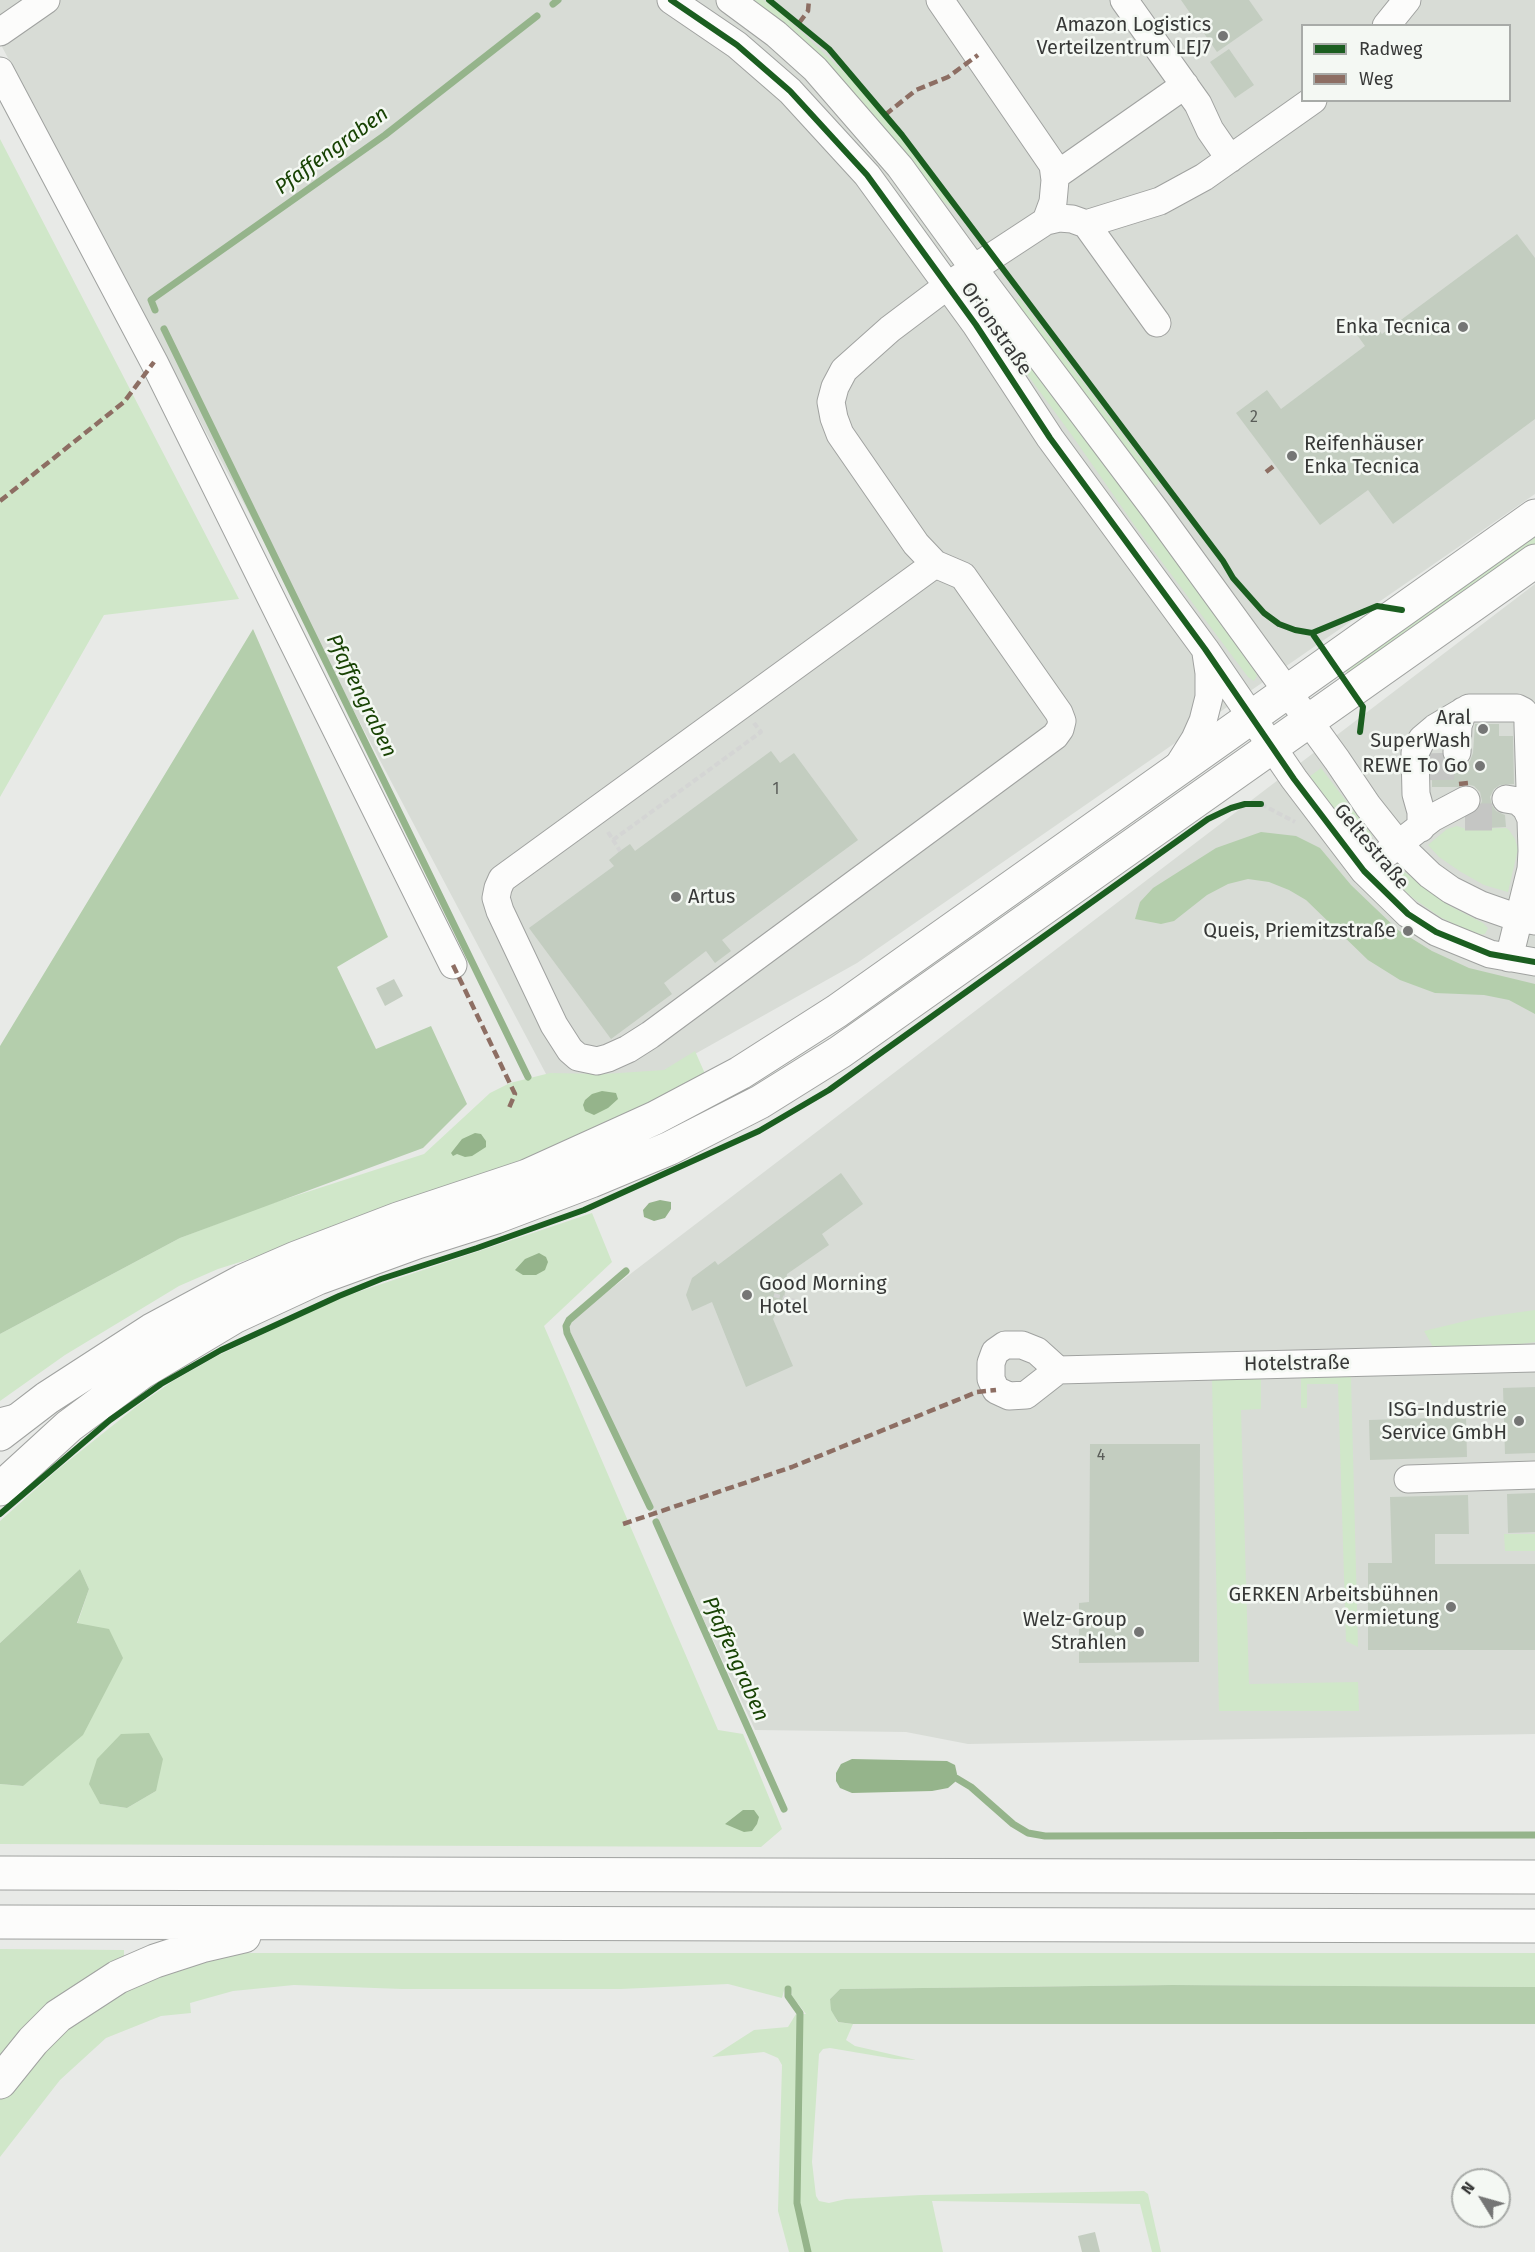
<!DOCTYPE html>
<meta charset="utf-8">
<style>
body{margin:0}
#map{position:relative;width:1535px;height:2252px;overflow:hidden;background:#e8eae7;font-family:"Fira Sans",sans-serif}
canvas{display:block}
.legend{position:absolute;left:1301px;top:24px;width:210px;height:78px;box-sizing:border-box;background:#f4f8f3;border:2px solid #a8aba8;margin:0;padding:8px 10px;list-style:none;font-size:18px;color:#373837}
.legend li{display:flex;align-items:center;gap:12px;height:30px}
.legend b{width:30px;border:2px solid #a8aba8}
.north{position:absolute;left:1451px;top:2168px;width:60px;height:60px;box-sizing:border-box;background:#f4f8f3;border:2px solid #a8aba8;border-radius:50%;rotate:307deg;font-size:16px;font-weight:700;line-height:24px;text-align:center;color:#373837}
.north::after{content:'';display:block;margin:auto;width:21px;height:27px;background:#757675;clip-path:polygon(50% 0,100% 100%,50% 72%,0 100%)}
</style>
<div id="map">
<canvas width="1535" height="2252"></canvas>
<ul class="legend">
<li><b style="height:8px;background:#1b5e20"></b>Radweg</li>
<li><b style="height:8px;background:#8d6e63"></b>Weg</li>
</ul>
<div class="north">N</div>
</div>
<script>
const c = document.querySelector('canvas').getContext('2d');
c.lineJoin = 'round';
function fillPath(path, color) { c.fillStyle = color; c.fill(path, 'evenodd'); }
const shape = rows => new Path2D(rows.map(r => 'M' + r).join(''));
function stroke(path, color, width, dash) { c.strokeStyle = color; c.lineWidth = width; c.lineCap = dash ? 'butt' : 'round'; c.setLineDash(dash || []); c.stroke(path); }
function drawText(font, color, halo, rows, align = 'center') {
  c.font = font + ' "Fira Sans",sans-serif'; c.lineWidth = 5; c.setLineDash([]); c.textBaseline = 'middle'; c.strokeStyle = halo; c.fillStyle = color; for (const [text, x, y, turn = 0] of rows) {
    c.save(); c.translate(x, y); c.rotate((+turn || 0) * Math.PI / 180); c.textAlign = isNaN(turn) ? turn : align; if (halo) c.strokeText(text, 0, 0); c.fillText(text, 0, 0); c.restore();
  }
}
const built = shape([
 [0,0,1535,0,1535,494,857,963,572,1123,0,43],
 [1302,26,1510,26,1510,100,1302,100],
 [1535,584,1535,1734,968,1744,906,1732,755,1730,566,1323]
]);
const green = shape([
 [751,0,763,0,781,13,851,79,899,135,954,209,941,200],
 [0,139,239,599,104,615,0,797],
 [1019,298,1159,483,1153,488,1013,302],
 [995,317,1252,660,1257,676,1254,681,1248,677,1135,526,1071,434,988,321],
 [1535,536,1535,548,1351,679,1346,671],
 [1321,768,1372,835,1371,841,1366,844,1359,842,1309,777],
 [1457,826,1466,829,1506,828,1509,830,1515,839,1518,849,1508,892,1484,885,1461,872,1439,857,1428,845,1447,829],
 [1398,867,1450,906,1483,923,1488,928,1485,934,1477,935,1440,917,1413,898,1392,880,1390,873,1393,868],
 [695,1051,706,1076,596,1133,275,1251,218,1269,179,1286,65,1355,0,1401,0,1334,180,1238,264,1206,424,1154,490,1093,510,1083,550,1073,604,1074,664,1070],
 [592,1213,612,1262,544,1326,718,1730,743,1734,782,1829,761,1847,0,1844,0,1784,23,1786,89,1589,80,1569,0,1643,0,1521,57,1470,137,1406,173,1381,217,1356,340,1298],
 [156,1791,127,1808,100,1804],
 [1535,1310,1535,1342,1514,1345,1433,1347,1424,1331,1478,1318],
 [1351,1377,1358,1647,1346,1641,1338,1384,1307,1384,1307,1408,1301,1408,1301,1378],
 [1261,1378,1261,1409,1241,1410,1249,1684,1358,1682,1359,1711,1219,1711,1212,1379],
 [1504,1534,1535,1534,1535,1551,1505,1551],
 [0,1949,124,1950,124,1957,0,2064],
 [246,1953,1535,1953,1535,1987,1172,1985,840,1989,830,1999,837,2022,853,2024,846,2040,855,2046,916,2060,895,2059,830,2048,823,2049,819,2054,812,2162,816,2196,819,2201,829,2203,846,2199,921,2195,1144,2191,1148,2194,1161,2252,1152,2252,1140,2204,932,2201,943,2252,789,2252,778,2211,782,2065,778,2058,764,2052,712,2057,754,2030,788,2027,796,2014,806,2014,792,1996,791,1988,785,1987,782,1998,728,1984,621,1989,402,1989,294,1985,233,1991,190,2003,191,2013,161,2016,106,2038,60,2080,0,2157,0,2092,66,2017,199,1958]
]);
const forest = shape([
 [253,629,388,937,337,967,376,1049,431,1026,467,1104,423,1148,180,1238,0,1334,0,1046],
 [1261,832,1296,836,1320,848,1351,885,1398,930,1432,951,1469,968,1535,984,1535,1014,1509,1000,1484,995,1435,993,1400,980,1368,960,1306,900,1289,890,1269,882,1248,879,1228,884,1207,895,1174,921,1161,924,1135,919,1140,902,1153,888,1216,848],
 [80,1569,89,1589,77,1623,109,1629,123,1658,83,1735,23,1786,0,1784,0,1643],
 [149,1733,163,1759,156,1791,127,1808,100,1804,89,1784,97,1759,121,1734],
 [1172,1985,1535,1987,1535,2024,853,2024,838,2022,831,2010,830,1999,840,1989]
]);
const water = shape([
 [602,1091,616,1093,618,1099,608,1108,594,1115,585,1111,583,1105,585,1100,592,1094],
 [475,1133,481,1134,486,1141,486,1147,472,1156,465,1157,457,1154,453,1156,451,1153,462,1139],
 [660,1200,671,1202,671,1209,665,1218,654,1221,644,1217,643,1210,649,1203],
 [539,1253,546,1257,548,1262,545,1270,536,1275,523,1275,515,1270,525,1259],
 [852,1759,947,1761,955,1765,957,1774,955,1782,948,1788,932,1791,852,1793,840,1788,836,1781,836,1773,841,1764],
 [743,1810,754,1810,759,1817,757,1824,752,1831,744,1832,725,1824]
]);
const stream = shape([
 [553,4,558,0],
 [155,310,151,300,385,135,537,16],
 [164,329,528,1077],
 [626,1271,569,1320,566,1326,567,1333,650,1507],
 [656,1522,784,1809],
 [956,1778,971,1787,1013,1824,1028,1833,1045,1836,1535,1835],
 [788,1989,788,1996,800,2013,797,2203,808,2252]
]);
const building = shape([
 [1181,0,1249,0,1263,20,1217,52],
 [1229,49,1254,85,1235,98,1210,62],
 [1517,234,1535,258,1535,419,1393,524,1368,490,1320,525,1236,413,1267,390,1281,409,1365,346,1355,332,1371,320,1382,334],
 [1475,724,1499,724,1499,736,1513,736,1514,784,1500,785,1494,789,1490,797,1492,805,1496,811,1505,815,1506,827,1467,829,1466,818,1479,809,1482,801,1480,792,1474,786,1466,784,1458,787,1432,787,1432,755,1442,754,1443,760,1449,766,1457,768,1465,766,1470,761,1473,753],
 [771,751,780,763,794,753,858,840,722,940,731,951,715,963,706,951,664,983,672,994,611,1039,529,928,614,866,609,860,620,851,630,844,635,851],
 [394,979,403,996,385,1006,376,988],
 [841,1173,863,1204,822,1234,829,1245,787,1274,784,1300,773,1319,793,1366,746,1387,712,1302,692,1311,686,1295,692,1278,715,1261,718,1265],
 [1535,1387,1535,1453,1505,1454,1503,1388],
 [1466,1417,1467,1457,1370,1460,1369,1420],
 [1090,1444,1200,1444,1199,1662,1079,1663,1079,1603,1089,1602],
 [1535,1493,1535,1532,1508,1533,1507,1494],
 [1468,1495,1469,1534,1435,1534,1435,1564,1535,1564,1535,1650,1368,1650,1368,1563,1392,1563,1390,1497],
 [1095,2232,1100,2252,1082,2252,1078,2236]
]);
const minorTunnel = shape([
 [1440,753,1441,788],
 [1465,817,1506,817]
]);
const path = shape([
 [1261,804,1295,822],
 [608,832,620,851],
 [613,840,761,732,754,723],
 [774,1295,795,1301]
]);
const minor = shape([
 [671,0,737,45,790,91,867,175,976,325,1050,438,1205,649,1294,779,1364,871,1408,914,1436,932,1490,954,1535,962],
 [730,0,776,34,815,69,900,167,974,269,1156,511,1337,760,1368,806,1399,845,1430,875,1451,890,1481,905,1518,918,1535,921],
 [940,0,1053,165,1055,180,1053,202,1046,221],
 [1124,0,1198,104,1210,130,1230,159],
 [1386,26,1407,0],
 [0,32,46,0],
 [0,71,154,362,453,965],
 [1055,176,1185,85],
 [1086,224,1160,201,1204,177,1313,100],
 [935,564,963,576,1059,713,1062,721,1060,729,1055,736,650,1035,628,1049,608,1058,597,1061,578,1057,570,1050,554,1025,500,911,496,898,498,888,502,879,935,564,916,544,840,434,834,418,831,402,835,387,844,370,890,329,947,286,1046,221,1059,218,1072,219,1086,224,1157,323],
 [1457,752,1458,726,1463,711],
 [1178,766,1195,739,1203,721,1209,697,1209,673,1206,653],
 [1506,799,1518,801,1526,808,1532,821],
 [1421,828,1421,812,1416,794,1415,753,1422,739,1435,728,1469,708,1517,708,1523,711,1528,717,1528,725,1532,851,1531,869,1509,958],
 [1364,871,1432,818,1466,800],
 [1058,1370,1037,1351,1022,1345,1005,1345,995,1352,991,1363,991,1379,996,1390,1009,1396,1026,1395,1058,1370,1535,1358],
 [1408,1479,1535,1475]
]);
const major = shape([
 [0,1434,47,1398,152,1330,243,1281,296,1258,398,1219,527,1176,655,1118,740,1073,837,1011,1535,516],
 [0,1489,69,1426,142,1372,234,1317,318,1278,417,1242,496,1217,591,1181,670,1148,760,1102,840,1052,1535,561]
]);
const highway = shape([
 [0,1425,16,1421],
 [0,1873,1535,1877],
 [0,1922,1535,1926],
 [0,2082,33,2041,58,2016,118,1977,155,1961,201,1946,244,1936]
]);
const quiet = shape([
 [799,23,808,11,809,0],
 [885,115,916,90,948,77,978,55],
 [1266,472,1275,465],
 [0,501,124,402,154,362],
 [1459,784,1468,783],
 [453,965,515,1094,509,1108],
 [623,1524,792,1467,977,1392,996,1390]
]);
const cycleway = shape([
 [671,0,737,45,790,91,867,175,976,325,1050,438,1205,649,1294,779,1364,871,1408,914,1436,932,1490,954,1535,962],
 [769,0,829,49,902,135,1223,561,1233,578,1264,613,1279,624,1295,630,1312,633,1363,707,1360,732],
 [1312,633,1377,606,1402,610],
 [0,1514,110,1420,161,1384,221,1350,339,1296,381,1279,477,1248,584,1210,759,1131,829,1090,1208,819,1231,808,1245,804,1261,804]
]);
const markers = [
 [1223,36,6,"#757675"],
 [1463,327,6,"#757675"],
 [1292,456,6,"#757675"],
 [1483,729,6,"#757675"],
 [1480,766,6,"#757675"],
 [676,897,6,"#757675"],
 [1408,931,6,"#757675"],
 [747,1295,6,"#757675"],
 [1519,1421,6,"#757675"],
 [1451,1607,6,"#757675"],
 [1139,1632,6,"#757675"]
];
const numberNames = [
 ["2",1254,418],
 ["1",776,790],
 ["4",1101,1456]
];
const poiNames = [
 ["Amazon Logistics",1211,25],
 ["Verteilzentrum LEJ7",1211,48],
 ["Enka Tecnica",1451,327],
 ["Reifenhäuser",1304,444,"left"],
 ["Enka Tecnica",1304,467,"left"],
 ["Aral",1471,718],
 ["SuperWash",1471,741],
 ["REWE To Go",1468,766],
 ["Artus",688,897,"left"],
 ["Queis, Priemitzstraße",1396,931],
 ["Good Morning",759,1284,"left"],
 ["Hotel",759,1307,"left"],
 ["ISG-Industrie",1507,1410],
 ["Service GmbH",1507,1433],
 ["GERKEN Arbeitsbühnen",1439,1595],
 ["Vermietung",1439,1618],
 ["Welz-Group",1127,1620],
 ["Strahlen",1127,1643]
];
const streetNames = [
 ["Orionstraße",996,329,55],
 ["Geltestraße",1371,847,50],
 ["Hotelstraße",1297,1364,-1]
];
const waterNames = [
 ["Pfaffengraben",332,151,-36],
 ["Pfaffengraben",361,696,64],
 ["Pfaffengraben",735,1659,66]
];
fillPath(built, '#d8dcd6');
fillPath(green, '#d0e7c9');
fillPath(forest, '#b4ceac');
fillPath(water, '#95b48b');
stroke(stream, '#95b48b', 7);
fillPath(building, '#c3cdc0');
stroke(minorTunnel, '#c5c6c4', 27, [27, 14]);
stroke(minor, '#a0a2a0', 29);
stroke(major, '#a0a2a0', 35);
stroke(highway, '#a0a2a0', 35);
stroke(path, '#d4d5d4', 4, [6, 3]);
stroke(minor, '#fcfcfb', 27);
stroke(major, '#fcfcfb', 33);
stroke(highway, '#fcfcfb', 33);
stroke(quiet, '#8d6e63', 4.5, [9, 4.5]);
stroke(cycleway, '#1b5e20', 6);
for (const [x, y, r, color] of markers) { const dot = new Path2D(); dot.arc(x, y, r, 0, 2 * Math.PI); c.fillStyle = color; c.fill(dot); stroke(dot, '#f4f8f3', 2); }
drawText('16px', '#5a5d59', null, numberNames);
drawText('20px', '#373837', '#f4f8f3', poiNames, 'right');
drawText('20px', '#373837', '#f4f8f3', streetNames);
drawText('italic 21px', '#184304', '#f4f8f3', waterNames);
</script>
